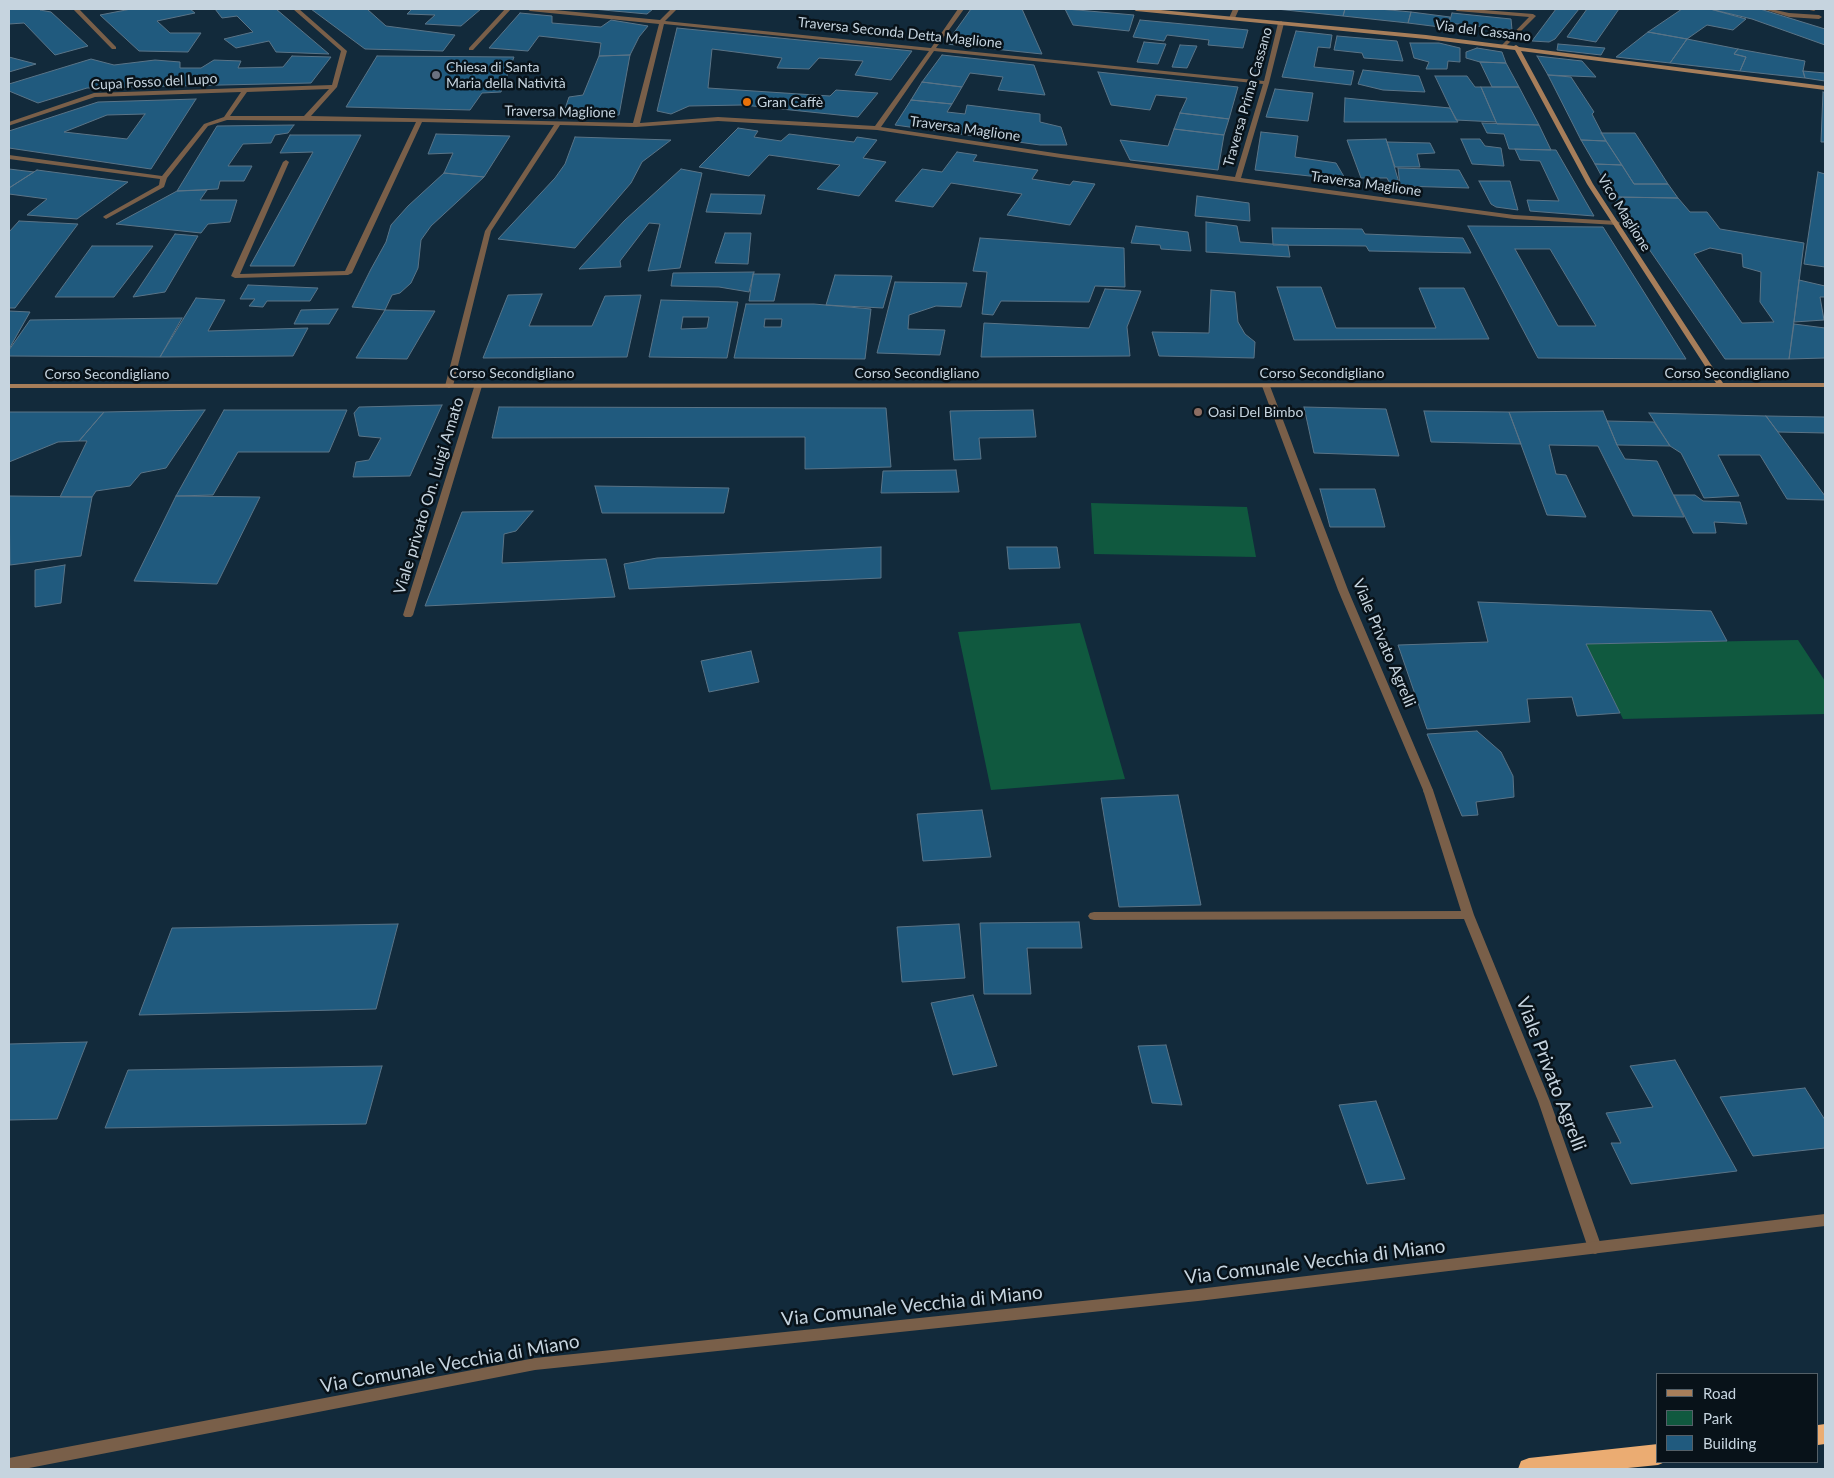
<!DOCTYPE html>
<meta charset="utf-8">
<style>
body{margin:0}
#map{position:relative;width:1834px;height:1478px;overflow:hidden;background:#122a3b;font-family:Lato,sans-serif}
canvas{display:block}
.frame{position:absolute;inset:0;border:10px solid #c6d4df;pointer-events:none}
.legend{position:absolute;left:1656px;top:1373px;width:162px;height:90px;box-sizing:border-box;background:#081219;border:1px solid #546068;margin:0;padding:6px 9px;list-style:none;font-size:15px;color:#c6d4df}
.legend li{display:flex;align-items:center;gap:10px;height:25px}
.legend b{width:25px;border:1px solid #546068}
</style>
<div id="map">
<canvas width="1834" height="1478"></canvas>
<div class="frame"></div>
<ul class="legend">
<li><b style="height:6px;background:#a77e5a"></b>Road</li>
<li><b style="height:14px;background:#10593f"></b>Park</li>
<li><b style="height:14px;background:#205a7e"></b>Building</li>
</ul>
</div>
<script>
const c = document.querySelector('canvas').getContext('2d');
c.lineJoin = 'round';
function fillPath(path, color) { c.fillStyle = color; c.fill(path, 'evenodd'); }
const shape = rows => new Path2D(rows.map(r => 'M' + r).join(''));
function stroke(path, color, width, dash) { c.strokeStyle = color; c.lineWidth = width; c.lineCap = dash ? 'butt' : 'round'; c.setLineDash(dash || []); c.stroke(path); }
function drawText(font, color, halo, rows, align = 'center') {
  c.font = font + ' Lato,sans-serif'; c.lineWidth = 5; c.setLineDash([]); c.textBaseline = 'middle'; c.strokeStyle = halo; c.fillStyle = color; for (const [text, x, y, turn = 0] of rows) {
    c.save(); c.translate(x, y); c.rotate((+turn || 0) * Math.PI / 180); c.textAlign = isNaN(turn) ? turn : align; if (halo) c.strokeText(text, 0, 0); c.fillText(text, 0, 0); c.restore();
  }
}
const green = shape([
 [1091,503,1247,507,1256,557,1094,554],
 [1080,623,1125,779,991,790,958,632],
 [1798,640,1825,681,1825,714,1623,719,1586,644]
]);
const building = shape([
 [9,9,42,9,40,10,51,12,88,46,55,55,24,23,9,24,9,9],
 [131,9,190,9,195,13,157,21,170,33,201,33,188,52,139,51,100,15,131,9],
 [215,9,276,9,329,54,276,52,269,41,236,48,224,39,253,32,237,16,222,18,215,9],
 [311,9,367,9,386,26,455,35,443,51,365,49,311,9],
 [412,9,481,9,461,26,425,24,435,15,407,14,412,9],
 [592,9,653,9,647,14,592,9],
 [971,9,1022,9,1042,54,946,44,971,9],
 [1065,9,1066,9,1134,15,1129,31,1073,25,1065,9],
 [1276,9,1345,9,1343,16,1276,9],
 [1345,9,1379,9,1411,12,1408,23,1343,16,1345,9],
 [1556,9,1579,9,1555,39,1549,42,1532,41,1556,9],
 [1587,9,1619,9,1596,42,1567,37,1587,9],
 [1682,9,1710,9,1746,19,1733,30,1707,25,1687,39,1648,32,1682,9],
 [1710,9,1760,9,1825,29,1825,45,1752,19,1710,9],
 [1411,12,1450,17,1448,28,1408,23,1411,12],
 [520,13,552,16,552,23,601,27,611,20,648,26,639,37,630,55,599,56,601,43,539,36,528,51,489,48,520,13],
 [1452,13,1511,19,1512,30,1449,23,1452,13],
 [1140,20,1248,30,1243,48,1208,45,1209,40,1167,35,1164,41,1133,37,1140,20],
 [677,28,912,51,891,80,855,75,863,61,819,58,809,69,777,68,782,58,712,49,708,88,830,96,836,90,878,93,858,117,743,105,689,106,671,114,657,111,677,28],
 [1296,31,1332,35,1330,48,1318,47,1314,67,1354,71,1351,85,1282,77,1296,31],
 [1648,32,1687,39,1670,63,1616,57,1648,32],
 [1337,36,1397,41,1403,61,1364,58,1362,53,1334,50,1337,36],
 [1687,39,1738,49,1734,54,1746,57,1740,71,1670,63,1687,39],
 [1144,42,1166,44,1158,64,1137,62,1144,42],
 [1410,43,1439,43,1460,48,1460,62,1448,61,1447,69,1426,69,1429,62,1414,58,1410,43],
 [1558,44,1605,48,1601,55,1557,50,1558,44],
 [1180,45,1197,46,1187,68,1172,67,1180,45],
 [1477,48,1502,52,1506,63,1480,62,1466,58,1466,52,1477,48],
 [1738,49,1805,61,1803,71,1805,78,1740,71,1746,57,1734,54,1738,49],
 [630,55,619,115,563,115,569,97,583,95,599,56,630,55],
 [942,55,1034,65,1045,95,998,90,1003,77,970,73,962,87,922,82,942,55],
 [292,56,331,57,311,83,87,88,38,103,9,91,9,84,91,59,114,65,155,60,180,62,180,68,201,68,214,60,241,61,238,68,283,67,292,56],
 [377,56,514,57,501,92,482,93,470,110,346,107,377,56],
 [1537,56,1582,61,1596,77,1548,75,1537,56],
 [9,57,36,64,9,72,9,57],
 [1480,62,1506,63,1519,87,1492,87,1480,62],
 [1363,70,1419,76,1425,92,1383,90,1358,84,1363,70],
 [1803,71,1825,73,1825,81,1805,78,1803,71],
 [1098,72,1238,87,1229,119,1180,113,1187,98,1156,95,1150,110,1111,105,1098,72],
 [1548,75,1571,77,1594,112,1592,114,1606,141,1581,140,1548,75],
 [1435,76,1467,76,1475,87,1481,87,1496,122,1456,120,1435,76],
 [922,82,962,87,952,104,911,100,922,82],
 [1481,87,1519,87,1539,125,1497,124,1481,87],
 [1275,89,1313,93,1308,121,1266,117,1275,89],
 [1823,92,1825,93,1825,142,1821,142,1823,92],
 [1345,98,1450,108,1458,122,1344,122,1345,98],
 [196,99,151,169,9,148,9,131,98,102,196,99],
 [145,114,127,139,64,132,107,115,145,114],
 [911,100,952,104,947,112,965,114,967,105,1040,114,1040,122,1061,127,1067,145,1040,145,895,125,911,100],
 [1180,113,1229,119,1224,135,1174,129,1180,113],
 [1482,123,1539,125,1551,150,1509,149,1504,134,1487,133,1482,123],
 [294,125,288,133,275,135,271,143,243,144,228,166,252,166,244,181,220,181,218,189,177,191,217,126,294,125],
 [738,128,758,131,754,137,781,141,789,134,854,142,857,137,877,140,863,158,886,162,859,196,817,189,840,165,769,155,749,176,699,167,738,128],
 [1174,129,1224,135,1218,170,1130,160,1120,140,1168,146,1174,129],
 [1261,132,1298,136,1295,157,1336,163,1346,180,1255,170,1261,132],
 [1601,133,1635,133,1668,184,1634,184,1601,133],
 [436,134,510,136,484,177,444,173,453,153,428,154,436,134],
 [290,135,361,135,294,266,250,266,313,152,280,153,290,135],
 [575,137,671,140,642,162,631,183,575,248,498,239,555,178,565,164,575,137],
 [1386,139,1387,142,1400,186,1390,184,1387,178,1361,178,1347,140,1386,139],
 [1461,139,1480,139,1485,146,1501,148,1504,166,1472,164,1461,139],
 [1581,140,1606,141,1622,165,1595,164,1581,140],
 [1387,142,1430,143,1435,153,1417,154,1420,167,1395,167,1387,142],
 [1515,149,1556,150,1594,216,1530,211,1527,200,1559,201,1540,161,1520,160,1515,149],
 [957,152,977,155,973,161,1038,170,1032,179,1070,185,1073,181,1095,184,1070,225,1007,215,1022,194,951,183,933,207,895,201,922,169,942,172,957,152],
 [1595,164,1622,165,1634,184,1668,184,1678,198,1613,197,1595,164],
 [1398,168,1459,170,1469,188,1400,186,1398,168],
 [9,169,34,172,9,188,9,169],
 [681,169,702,173,680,268,648,271,660,224,649,223,620,261,621,267,579,269,625,220,681,169],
 [37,170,128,182,77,219,27,215,47,199,9,194,9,188,37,170],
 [1818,172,1825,174,1825,267,1804,264,1818,172],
 [444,173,484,177,431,226,421,240,418,268,411,283,400,293,392,295,385,310,352,307,371,269,386,242,391,225,408,206,444,173],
 [1479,181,1510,181,1518,210,1496,207,1491,204,1479,181],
 [207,190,200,200,237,200,230,222,208,224,201,233,116,224,177,191,207,190],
 [711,194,765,195,761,214,706,212,711,194],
 [1197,196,1249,203,1250,221,1195,216,1197,196],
 [1613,197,1678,198,1690,212,1707,212,1720,229,1804,243,1789,359,1725,359,1613,197],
 [1710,248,1742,254,1743,267,1761,272,1760,302,1774,322,1742,323,1694,254,1710,248],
 [19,221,78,224,15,308,9,308,9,232,19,221],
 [1206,222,1237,226,1240,242,1288,245,1290,257,1206,252,1206,222],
 [1136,226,1188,232,1191,251,1161,249,1160,245,1131,243,1136,226],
 [1468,226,1603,227,1686,359,1538,358,1468,226],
 [1515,249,1550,249,1596,326,1558,326,1515,249],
 [1272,228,1362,229,1365,234,1463,238,1471,253,1369,251,1366,246,1273,245,1272,228],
 [725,233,751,233,748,264,715,263,725,233],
 [175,234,198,236,165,292,133,297,175,234],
 [980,238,1124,248,1125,287,1095,286,1089,302,1001,301,993,315,982,314,987,272,973,271,980,238],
 [92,246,153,246,114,297,55,297,92,246],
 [754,272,749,292,719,287,671,286,673,273,754,272],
 [753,274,780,274,774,301,749,301,753,274],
 [835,275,892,276,883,308,826,305,835,275],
 [1799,280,1825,286,1825,297,1820,297,1824,320,1794,322,1799,280],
 [895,282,967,283,961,307,936,306,909,315,908,329,945,330,940,355,877,353,895,282],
 [248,285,318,288,310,301,267,301,263,307,249,306,255,299,240,299,248,285],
 [1277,287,1321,287,1336,328,1436,328,1419,288,1464,288,1489,339,1294,340,1277,287],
 [1105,289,1141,291,1127,327,1130,356,981,357,984,323,1089,328,1105,289],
 [1211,290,1235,292,1238,322,1245,334,1255,342,1254,358,1159,356,1152,332,1209,333,1211,290],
 [542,294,529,326,592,326,605,296,641,295,627,357,483,358,508,295,542,294],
 [196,298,225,300,208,331,308,328,293,356,160,357,196,298],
 [661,300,738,302,727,358,649,357,661,300],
 [683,317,709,317,707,328,681,329,683,317],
 [746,304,814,304,871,309,865,359,734,358,746,304],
 [765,319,782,319,781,327,764,327,765,319],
 [338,309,329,324,294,324,301,310,338,309],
 [385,310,435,311,407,359,356,358,385,310],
 [9,311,30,312,9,349,9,311],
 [182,318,160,357,9,356,9,350,30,320,182,318],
 [1794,324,1825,328,1825,358,1789,359,1794,324],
 [442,405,410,476,353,477,356,462,369,460,381,438,359,436,354,413,359,407,442,405],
 [499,407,886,408,891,467,805,469,805,437,492,438,499,407],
 [1304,407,1386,409,1399,456,1314,453,1304,407],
 [205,410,166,468,141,473,130,486,96,491,92,497,60,497,87,441,79,441,104,412,205,410],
 [224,410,347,410,329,452,238,452,213,495,176,496,224,410],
 [1033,410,1036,437,979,438,981,459,954,460,950,411,1033,410],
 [1424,411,1509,412,1521,444,1431,442,1424,411],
 [1603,411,1617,445,1625,459,1657,461,1684,517,1633,516,1598,446,1549,445,1556,474,1566,475,1586,517,1547,515,1509,412,1603,411],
 [9,412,104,412,79,441,58,442,9,462,9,412],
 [1649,413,1766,416,1825,496,1825,500,1787,499,1760,455,1718,455,1739,496,1704,498,1681,453,1670,446,1649,413],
 [1766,416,1825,417,1825,433,1778,432,1766,416],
 [1607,421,1654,422,1670,446,1617,445,1607,421],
 [956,470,959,492,881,493,883,471,956,470],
 [595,486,729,488,724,513,602,513,595,486],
 [1320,489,1375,489,1385,527,1330,527,1320,489],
 [1674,495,1695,495,1703,501,1740,502,1747,524,1714,522,1716,533,1693,533,1674,495],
 [9,496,92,497,81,556,10,565,9,496],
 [176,496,260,497,217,584,134,581,176,496],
 [533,511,516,531,504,534,502,563,606,559,615,597,425,606,462,512,533,511],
 [881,547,881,578,629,589,624,564,657,558,881,547],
 [1007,547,1057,547,1060,568,1009,569,1007,547],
 [65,565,61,603,35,607,35,570,65,565],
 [1478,602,1711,611,1727,641,1586,644,1620,713,1577,716,1572,697,1527,699,1530,722,1427,729,1398,645,1488,642,1478,602],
 [751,651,759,682,709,692,701,661,751,651],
 [1477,731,1501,752,1513,776,1514,797,1476,802,1478,815,1462,816,1427,734,1477,731],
 [1178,795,1201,905,1119,907,1101,798,1178,795],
 [982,810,991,857,923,861,917,814,982,810],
 [1079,922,1082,948,1027,948,1031,994,984,994,980,923,1079,922],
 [398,924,376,1009,139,1015,172,928,398,924],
 [959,924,965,978,902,982,897,927,959,924],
 [973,995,997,1066,953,1075,931,1003,973,995],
 [87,1042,57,1119,9,1120,9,1044,87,1042],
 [1166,1045,1182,1105,1152,1103,1138,1046,1166,1045],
 [1675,1060,1737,1171,1631,1184,1611,1143,1621,1143,1606,1113,1653,1107,1630,1066,1675,1060],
 [382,1066,366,1124,105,1128,128,1070,382,1066],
 [1805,1088,1825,1120,1825,1148,1753,1156,1720,1097,1805,1088],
 [1376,1101,1405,1179,1367,1184,1339,1105,1376,1101]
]);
const lane = shape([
 [1428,786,1433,790,1474,915,1550,1101,1602,1248,1600,1252,1595,1254,1590,1252,1588,1248,1538,1101,1464,919,1094,920,1090,919,1088,916,1090,913,1094,912,1461,911,1423,790,1428,786]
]);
const street = shape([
 [73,9,79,9,116,47,116,49,112,49,73,9],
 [293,9,299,9,347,51,337,87,311,116,633,123,659,24,530,11,527,9,544,9,660,20,671,9,677,9,665,21,931,48,958,9,964,9,936,48,1264,81,1278,23,1281,21,1284,23,1269,83,1241,178,1514,215,1617,221,1620,223,1617,225,1514,219,1061,158,877,130,718,121,636,127,560,125,491,231,453,386,449,388,445,386,485,231,554,125,422,122,352,273,348,275,235,278,231,276,283,162,286,160,289,162,240,274,345,271,416,122,227,120,208,126,167,178,164,187,106,219,103,217,104,216,159,185,160,179,9,159,9,155,162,176,204,124,224,117,241,92,95,97,11,125,9,126,9,122,94,93,332,85,341,51,293,9],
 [664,24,929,51,875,126,718,117,640,123,664,24],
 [934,51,1263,84,1235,177,1061,154,881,127,934,51],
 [329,89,304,116,230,116,247,92,329,89],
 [505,9,511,9,473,50,469,50,469,48,505,9],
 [1233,9,1239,9,1235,18,1232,20,1229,18,1233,9],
 [1454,9,1472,9,1533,14,1536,16,1504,48,1501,46,1502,45,1529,17,1457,11,1454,9],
 [1763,9,1771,9,1789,13,1819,15,1822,17,1819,19,1789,17,1763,9],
 [1805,9,1817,9,1814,11,1805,9],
 [475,384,481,384,482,386,413,615,411,617,405,617,403,615,475,384],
 [1263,384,1269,384,1270,386,1348,590,1433,790,1432,793,1424,793,1423,790,1338,590,1262,386,1263,384],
 [1825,1214,1825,1226,1198,1301,535,1370,24,1469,9,1469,9,1458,535,1358,1198,1289,1825,1214]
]);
const secondary = shape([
 [1133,9,1150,9,1426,35,1514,46,1516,45,1519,47,1825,86,1825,90,1521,51,1593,184,1723,383,1825,383,1825,387,9,388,9,384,1716,383,1587,184,1515,50,1426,39,1136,11,1133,9]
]);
const highway = shape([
 [1825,1424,1825,1444,1818,1445,1818,1425,1825,1424],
 [1658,1444,1658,1462,1665,1462,1658,1465,1618,1469,1518,1469,1521,1461,1529,1458,1658,1444]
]);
const markers = [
 [436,75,5,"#6b7280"],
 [747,102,5,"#e8710a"],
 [1198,412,5,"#8d6e63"]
];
const farStreetnames = [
 ["Via del Cassano",1483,31,7],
 ["Traversa Seconda Detta Maglione",900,33,6],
 ["Cupa Fosso del Lupo",154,82,-3],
 ["Traversa Prima Cassano",1248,97,-74],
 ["Traversa Maglione",560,112,1],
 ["Traversa Maglione",965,129,8],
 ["Traversa Maglione",1366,184,8],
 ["Vico Maglione",1624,213,58],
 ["Corso Secondigliano",512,373],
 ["Corso Secondigliano",917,373],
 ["Corso Secondigliano",1322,373],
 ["Corso Secondigliano",1727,373],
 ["Corso Secondigliano",107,374]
];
const farPoinames = [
 ["Chiesa di Santa",446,67],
 ["Maria della Natività",446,83],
 ["Gran Caffè",757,102],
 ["Oasi Del Bimbo",1208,412]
];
const streetNames = [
 ["Viale privato On. Luigi Amato",429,496,-73],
 ["Viale Privato Agrelli",1384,643,67]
];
const nearStreetnames = [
 ["Viale Privato Agrelli",1551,1074,69],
 ["Via Comunale Vecchia di Miano",1315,1262,-7],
 ["Via Comunale Vecchia di Miano",912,1306,-6],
 ["Via Comunale Vecchia di Miano",450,1364,-10]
];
fillPath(green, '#10593f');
fillPath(building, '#205a7e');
stroke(building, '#5a7487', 1);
fillPath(lane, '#795f49');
fillPath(street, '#795f49');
fillPath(secondary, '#a77e5a');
fillPath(highway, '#ebac72');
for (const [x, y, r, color] of markers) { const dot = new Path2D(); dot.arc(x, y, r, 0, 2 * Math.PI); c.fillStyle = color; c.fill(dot); stroke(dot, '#081219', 2); }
drawText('14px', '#c6d4df', '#081219', farStreetnames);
drawText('14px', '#c6d4df', '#081219', farPoinames, 'left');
drawText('16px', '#c6d4df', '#081219', streetNames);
drawText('19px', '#c6d4df', '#081219', nearStreetnames);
</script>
